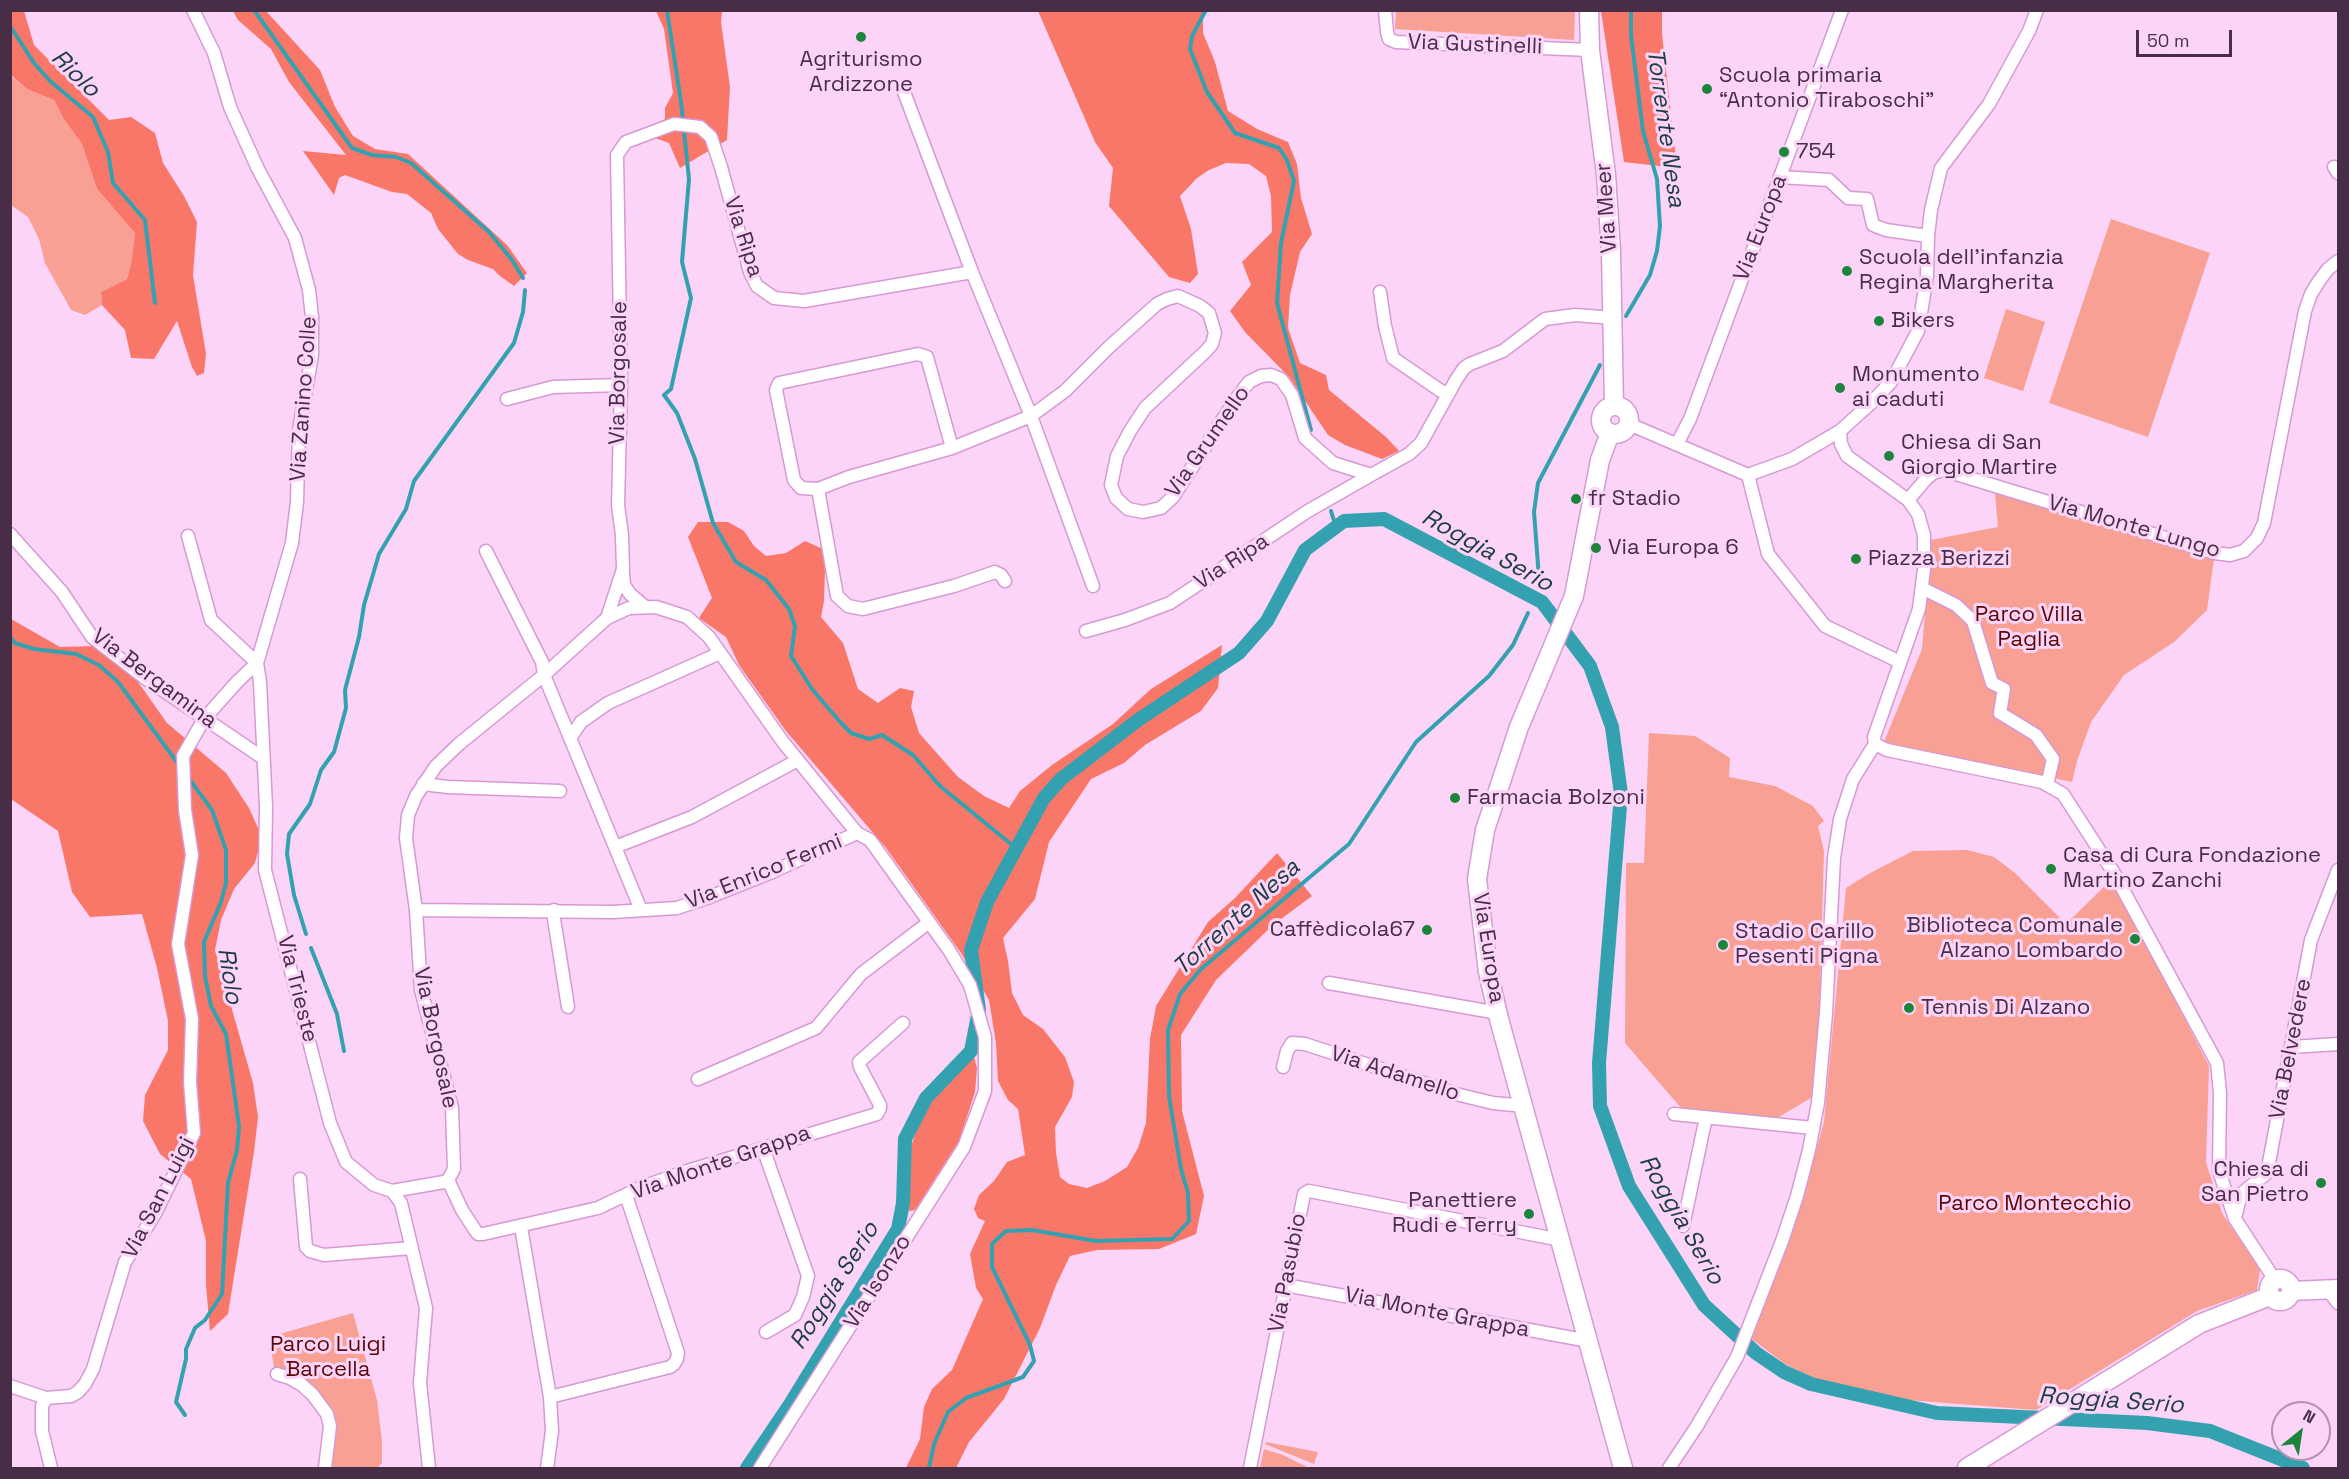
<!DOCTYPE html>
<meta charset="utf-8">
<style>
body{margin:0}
#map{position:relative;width:2349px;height:1479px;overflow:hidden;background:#fbd4f8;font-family:"Space Grotesk",sans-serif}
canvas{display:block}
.frame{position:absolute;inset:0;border:12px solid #472e46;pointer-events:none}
.north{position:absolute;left:2271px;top:1401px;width:60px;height:60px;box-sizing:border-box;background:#fbd4f8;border:2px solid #b392b1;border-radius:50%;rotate:30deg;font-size:16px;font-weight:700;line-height:24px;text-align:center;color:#472e46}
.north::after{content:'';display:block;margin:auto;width:21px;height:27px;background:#1b853b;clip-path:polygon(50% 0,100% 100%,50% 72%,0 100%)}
.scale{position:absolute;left:2136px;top:30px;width:96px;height:27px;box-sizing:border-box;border:3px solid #472e46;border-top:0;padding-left:8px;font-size:18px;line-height:21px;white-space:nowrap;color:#472e46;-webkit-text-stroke:4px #fbd4f8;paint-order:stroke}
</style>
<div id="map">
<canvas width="2349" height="1479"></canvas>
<div class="frame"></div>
<div class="north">N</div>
<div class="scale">50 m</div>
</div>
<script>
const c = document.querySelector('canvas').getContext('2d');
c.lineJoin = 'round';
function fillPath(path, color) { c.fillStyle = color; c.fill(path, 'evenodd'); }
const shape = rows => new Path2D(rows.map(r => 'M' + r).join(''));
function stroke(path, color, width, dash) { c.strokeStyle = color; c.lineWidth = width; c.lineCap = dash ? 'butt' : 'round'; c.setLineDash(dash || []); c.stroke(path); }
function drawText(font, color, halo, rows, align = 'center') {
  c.font = font + ' "Space Grotesk",sans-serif'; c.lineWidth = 6; c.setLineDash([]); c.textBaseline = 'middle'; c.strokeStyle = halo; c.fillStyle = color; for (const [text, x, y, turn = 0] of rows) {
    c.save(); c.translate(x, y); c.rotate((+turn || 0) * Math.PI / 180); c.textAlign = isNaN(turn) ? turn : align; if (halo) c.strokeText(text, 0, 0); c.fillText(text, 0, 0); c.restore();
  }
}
const green = shape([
 [1396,11,1575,11,1574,40,1395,29],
 [10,75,27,89,54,100,63,118,82,144,97,189,135,233,131,264,127,279,101,292,102,305,85,315,71,310,45,263,39,239,28,217,11,205],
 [2111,219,2210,253,2148,437,2049,403],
 [2006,309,2045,322,2023,391,1984,378],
 [1995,493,2214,559,2207,610,2174,642,2124,675,2091,722,2077,761,2072,782,1884,742,1922,649,1931,540,1998,527],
 [1649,733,1695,736,1730,758,1729,777,1775,786,1813,806,1824,821,1818,826,1824,851,1819,1028,1811,1098,1777,1118,1682,1109,1625,1043,1626,863,1644,863],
 [1967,850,1994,857,2015,873,2066,924,2112,879,2209,1066,2206,1162,2222,1213,2260,1270,2257,1290,2197,1311,2036,1410,1908,1400,1830,1386,1785,1364,1752,1339,1802,1202,1824,1122,1846,888,1870,873,1913,851],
 [353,1313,377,1400,382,1441,382,1463,377,1468,329,1468,332,1416,285,1371,274,1367,269,1337],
 [1266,1442,1318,1452,1314,1464,1265,1444],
 [1264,1449,1283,1455,1309,1468,1260,1468]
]);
const forest = shape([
 [11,10,24,11,34,45,109,120,131,117,155,133,163,163,184,196,197,222,193,275,206,354,204,373,197,376,192,367,177,321,154,359,131,358,125,330,102,305,101,292,127,279,131,264,135,233,97,189,82,144,63,118,54,100,27,89,11,75],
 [233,11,266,11,320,70,335,107,353,136,375,149,408,154,507,245,527,273,514,286,500,276,493,269,468,260,458,254,438,229,431,213,407,194,392,192,345,175,339,178,334,195,303,151,346,155,289,82,271,49,238,20],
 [656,11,722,11,721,22,730,87,727,140,680,168,669,143,639,132,665,119,665,108,673,93,664,29],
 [1038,11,1203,11,1203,33,1215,62,1228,111,1257,129,1288,142,1297,164,1301,198,1312,234,1300,252,1290,295,1288,328,1300,363,1326,375,1329,390,1386,437,1399,451,1382,459,1345,445,1328,435,1289,377,1245,332,1230,311,1251,285,1242,262,1272,232,1271,196,1266,176,1249,164,1226,163,1209,170,1197,178,1180,196,1191,229,1198,274,1190,283,1169,277,1109,206,1113,168,1095,142],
 [1601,11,1662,11,1662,34,1677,168,1624,162],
 [698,522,728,522,744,531,754,546,766,556,786,553,805,541,823,549,825,571,824,601,821,617,843,643,858,689,878,703,900,688,914,691,911,707,919,733,958,777,984,796,1009,808,1020,791,1052,765,1113,724,1151,689,1222,645,1218,688,1201,711,1145,745,1124,763,1091,779,1049,842,1035,899,1003,938,1008,961,1012,993,1023,1015,1043,1029,1065,1057,1074,1082,1072,1097,1055,1127,1056,1153,1060,1177,1069,1184,1087,1188,1105,1181,1127,1167,1138,1148,1146,1123,1150,1039,1156,1006,1208,922,1235,898,1277,853,1312,896,1273,925,1216,980,1181,1035,1182,1111,1204,1196,1196,1234,1159,1249,1097,1250,1070,1256,1056,1285,1040,1328,1004,1399,969,1442,956,1468,906,1468,920,1439,924,1407,932,1389,952,1370,983,1299,976,1288,970,1254,985,1221,978,1218,974,1209,979,1195,994,1181,1007,1162,1025,1155,1018,1109,1008,1100,998,1081,996,1043,989,1000,961,953,886,848,786,731,739,665,726,637,699,618,712,598,688,537],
 [11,619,60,647,96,646,126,665,167,723,226,773,249,808,262,837,255,863,234,889,221,920,215,950,253,1083,258,1117,254,1152,228,1314,210,1331,206,1285,206,1241,191,1179,160,1154,143,1121,145,1095,168,1050,168,1021,157,968,142,914,90,917,72,892,58,831,11,799],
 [974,1057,977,1068,975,1092,959,1141,915,1210,909,1211,911,1147,918,1124,930,1104,953,1074]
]);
const stream = shape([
 [254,10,352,148,372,155,396,157,411,163,489,232,512,260,523,278],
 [667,10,681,102,689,179,682,262,691,298,671,389,664,395,677,413,695,459,713,523,736,562,766,580,789,609,795,626,791,656,812,689,841,723,851,733,869,739,882,735,913,755,940,786,1017,849],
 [1206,10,1192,36,1190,49,1207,92,1235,133,1279,148,1287,160,1294,181,1281,243,1277,303,1311,430],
 [10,26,34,63,50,81,93,117,108,152,113,183,145,220,155,303,153,288],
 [1626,316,1650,275,1657,251,1660,226,1657,179,1643,131,1631,35,1631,10],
 [1331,511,1336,527],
 [1539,578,1534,512,1538,483,1600,365],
 [10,637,15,643,34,649,76,654,99,665,118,682,179,765],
 [306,934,294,895,287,854,289,834,310,804,321,770,334,752,346,708,345,690,359,637,364,605,379,554,406,509,414,481,514,343,523,312,525,290],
 [311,948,337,1014,344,1051],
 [185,1415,176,1402,186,1359,186,1349,195,1328,205,1320,222,1294,228,1183,237,1150,239,1126,226,1034,211,1006,205,976,204,942,221,902,226,883,226,850,212,810,187,776],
 [929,1468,934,1444,948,1412,966,1398,1023,1377,1034,1361,1030,1345,992,1267,992,1244,1006,1231,1032,1230,1096,1241,1172,1239,1189,1221,1188,1193,1181,1169,1169,1096,1168,1030,1180,994,1201,969,1349,844,1416,742,1489,676,1513,645,1528,613]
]);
const canal = shape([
 [747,1468,789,1406,898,1229,903,1203,905,1139,926,1098,971,1051,979,1010,971,950,987,902,1044,798,1061,779,1138,720,1239,653,1267,621,1305,550,1344,521,1384,519,1542,602,1590,666,1612,727,1621,794,1599,1063,1600,1106,1629,1186,1704,1305,1756,1353,1784,1372,1811,1384,1937,1413,2147,1423,2210,1431,2303,1468]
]);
const street = shape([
 [193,10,214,53,230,107,258,169,295,238,309,290,312,317,312,355,299,430,297,502,292,543,257,663,260,682,266,807,265,870,330,1123,346,1162,374,1185,392,1191,444,1182,448,1180,454,1169,452,1108,421,990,416,910,406,838,408,815,416,796,436,766,459,744,544,675,607,618,623,569,622,535,618,505,621,385,617,155,626,142,674,124,700,127,711,137,721,167,750,272,757,286,774,298,804,301,972,272],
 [1385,10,1387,32,1389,39,1396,42,1590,50],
 [904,92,972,272,1031,416,1093,586],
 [2334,167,2338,173],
 [1780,177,1829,180,1848,198,1867,199,1873,225,1886,230,1928,236],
 [1380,292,1385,326,1393,358,1441,391,1449,393],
 [507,399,553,387,621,385],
 [1629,424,1748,475],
 [1677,444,1690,419,1842,10],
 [1748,475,1792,459,1840,431,1871,403,1891,382,1918,331,1927,276,1928,236,1931,210,1941,168,1989,104,2029,31,2037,10],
 [1748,475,1768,554,1825,626,1900,662],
 [818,489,801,488,794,480,776,390,779,383,918,354,927,357,952,448],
 [1908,500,1926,479,1933,473,1943,470,2215,553,2230,555,2244,551,2257,538,2264,523,2305,311,2311,294,2319,281,2328,269,2338,261],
 [10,534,62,592,92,637,145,678,263,758],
 [188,536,211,620,257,663],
 [486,551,542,662,544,675,641,910],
 [623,573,624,585,630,594,644,606],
 [1005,581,1001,575,995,572,954,586,863,609,848,606,837,596,818,489,849,477,952,448,1031,416,1065,391,1109,347,1157,304,1167,299,1178,296,1200,306,1209,313,1215,333,1212,344,1206,351,1145,408,1130,431,1117,456,1111,485,1116,498,1128,509,1143,512,1161,508,1173,497,1236,399,1249,382,1261,376,1271,375,1281,379,1292,395,1305,438,1333,463,1371,475,1409,454,1421,443,1456,380,1464,368,1470,364,1503,351,1545,319,1575,315,1614,318],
 [1922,588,1956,605,1973,621,1992,683,2004,689,2000,713,2036,735,2053,759,2047,785],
 [607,618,629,608,656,607,687,617,709,637,783,742,857,833,870,840,949,950,970,985,985,1037,985,1091,964,1147,760,1468],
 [1086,631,1125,620,1170,603,1308,511,1371,475],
 [570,738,581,722,608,703,720,653],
 [1875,744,1887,750,2042,782,2063,794,2114,873,2217,1063,2220,1093,2219,1171,2235,1219,2275,1280],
 [423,784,448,787,560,791],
 [615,847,692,817,798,760],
 [416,910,613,912,677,908,707,898,772,872,857,833],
 [554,910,554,919,568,1007],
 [1329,983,1498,1013],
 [2291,1047,2338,1044],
 [1283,1067,1287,1051,1292,1043,1305,1044,1460,1095,1493,1103,1514,1105,1524,1103],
 [698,1079,816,1028,861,974,928,923],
 [1674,1114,1813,1128],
 [763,1148,808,1276,803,1297,795,1315,766,1332],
 [300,1179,306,1247,310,1251,324,1255,412,1248],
 [448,1180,462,1210,475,1230,478,1234,483,1234,598,1208,640,1188,684,1172,877,1114,880,1108,880,1105,860,1067,859,1062,903,1023],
 [392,1191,401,1203,426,1308,420,1383,429,1468],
 [2235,1218,2241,1194,2267,1173,2311,940,2338,870],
 [1683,1226,1706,1117],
 [521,1227,550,1397,552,1431,547,1468],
 [1285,1285,1589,1341],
 [2328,1290,2338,1303],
 [277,1374,290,1378,302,1385,313,1395,327,1414,330,1426,325,1468],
 [10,1386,46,1398,42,1406,42,1431,51,1468],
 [550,1397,670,1367,674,1364,677,1359,678,1353,626,1195],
 [46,1398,71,1396,78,1392,85,1384,93,1369,125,1262,156,1212,194,1133,190,1082,192,1019,178,944,192,855,185,810,183,756,204,719,237,682,257,663],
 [1250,1468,1304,1194,1309,1191,1561,1240],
 [1669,1468,1697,1426,1737,1357,1782,1241,1797,1196,1809,1150,1818,1103,1826,1013,1834,858,1840,819,1853,779,1875,744,1874,737,1919,609,1924,569,1924,535,1918,514,1908,500,1847,456,1841,444,1840,431]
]);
const secondary = shape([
 [1589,10,1590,50,1606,175,1611,251,1614,406],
 '1601 420a14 14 0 1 1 28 0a14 14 0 1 1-28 0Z',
 [1610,433,1600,460,1574,596,1519,727,1485,830,1477,879,1488,972,1499,1019,1623,1468],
 '2269 1290a11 11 0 1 1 22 0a11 11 0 1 1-22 0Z',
 [2291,1291,2338,1289],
 [1967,1468,2199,1324,2270,1296]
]);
const markers = [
 [861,37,6,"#1b853b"],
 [1707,89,6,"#1b853b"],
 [1784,152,6,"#1b853b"],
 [1847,271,6,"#1b853b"],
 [1879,321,6,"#1b853b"],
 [1840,388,6,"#1b853b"],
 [1889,456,6,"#1b853b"],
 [1576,499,6,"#1b853b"],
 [1596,548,6,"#1b853b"],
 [1856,559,6,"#1b853b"],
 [1455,798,6,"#1b853b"],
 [2051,869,6,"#1b853b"],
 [1427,930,6,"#1b853b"],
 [2135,939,6,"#1b853b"],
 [1723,945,6,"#1b853b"],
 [1909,1008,6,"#1b853b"],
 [2321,1183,6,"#1b853b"],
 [1529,1214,6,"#1b853b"]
];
const streetNames = [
 ["Via Gustinelli",1475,45,2],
 ["Via Meer",1607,208,-94],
 ["Via Europa",1761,228,-69],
 ["Via Ripa",743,237,72],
 ["Via Borgosale",619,373,-89],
 ["Via Zanino Colle",304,399,-86],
 ["Via Grumello",1208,442,-55],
 ["Via Monte Lungo",2134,527,16],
 ["Via Ripa",1232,562,-33],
 ["Via Bergamina",154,679,37],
 ["Via Enrico Fermi",764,872,-22],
 ["Via Europa",1488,948,81],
 ["Via Trieste",297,989,76],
 ["Via Borgosale",435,1038,78],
 ["Via Belvedere",2291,1049,-79],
 ["Via Adamello",1395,1074,18],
 ["Via Monte Grappa",721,1163,-19],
 ["Via San Luigi",159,1198,-63],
 ["Via Pasubio",1288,1273,-79],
 ["Via Isonzo",878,1282,-58],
 ["Via Monte Grappa",1437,1313,11]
];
const poiNames = [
 ["Agriturismo",861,60,"center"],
 ["Ardizzone",861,85,"center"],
 ["Scuola primaria",1719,76],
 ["“Antonio Tiraboschi”",1719,101],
 ["754",1796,152],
 ["Scuola dell’infanzia",1859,258],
 ["Regina Margherita",1859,283],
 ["Bikers",1891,321],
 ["Monumento",1852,375],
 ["ai caduti",1852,400],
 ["Chiesa di San",1901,443],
 ["Giorgio Martire",1901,468],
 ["fr Stadio",1588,499],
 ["Via Europa 6",1608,548],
 ["Piazza Berizzi",1868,559],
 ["Farmacia Bolzoni",1467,798],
 ["Casa di Cura Fondazione",2063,856],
 ["Martino Zanchi",2063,881],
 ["Biblioteca Comunale",2123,926,"right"],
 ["Alzano Lombardo",2123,951,"right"],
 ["Caffèdicola67",1415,930,"right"],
 ["Stadio Carillo",1735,932],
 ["Pesenti Pigna",1735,957],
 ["Tennis Di Alzano",1921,1008],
 ["Chiesa di",2309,1170,"right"],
 ["San Pietro",2309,1195,"right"],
 ["Panettiere",1517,1201,"right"],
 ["Rudi e Terry",1517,1226,"right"]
];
const parkNames = [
 ["Parco Villa",2029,615],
 ["Paglia",2029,640],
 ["Parco Montecchio",2035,1204],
 ["Parco Luigi",328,1345],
 ["Barcella",328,1370]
];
const waterNames = [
 ["Riolo",75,74,44],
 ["Torrente Nesa",1665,128,82],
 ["Roggia Serio",1487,551,29],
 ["Torrente Nesa",1237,918,-42],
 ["Riolo",229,976,81],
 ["Roggia Serio",1681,1220,60],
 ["Roggia Serio",835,1286,-58],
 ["Roggia Serio",2111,1401,4]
];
fillPath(green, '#f7a093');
fillPath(forest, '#f97768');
stroke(stream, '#34a1b0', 4);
stroke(canal, '#34a1b0', 14);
stroke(street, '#d799d3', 15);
stroke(secondary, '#d799d3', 21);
stroke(street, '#fff', 12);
stroke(secondary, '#fff', 18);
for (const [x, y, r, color] of markers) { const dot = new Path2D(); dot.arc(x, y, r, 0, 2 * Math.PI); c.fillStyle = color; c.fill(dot); stroke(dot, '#fbd4f8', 2); }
drawText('22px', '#472e46', '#fbd4f8', streetNames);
drawText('22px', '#472e46', '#fbd4f8', poiNames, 'left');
drawText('22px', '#5b0706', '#fbd4f8', parkNames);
drawText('italic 24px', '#1d3d42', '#fbd4f8', waterNames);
</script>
